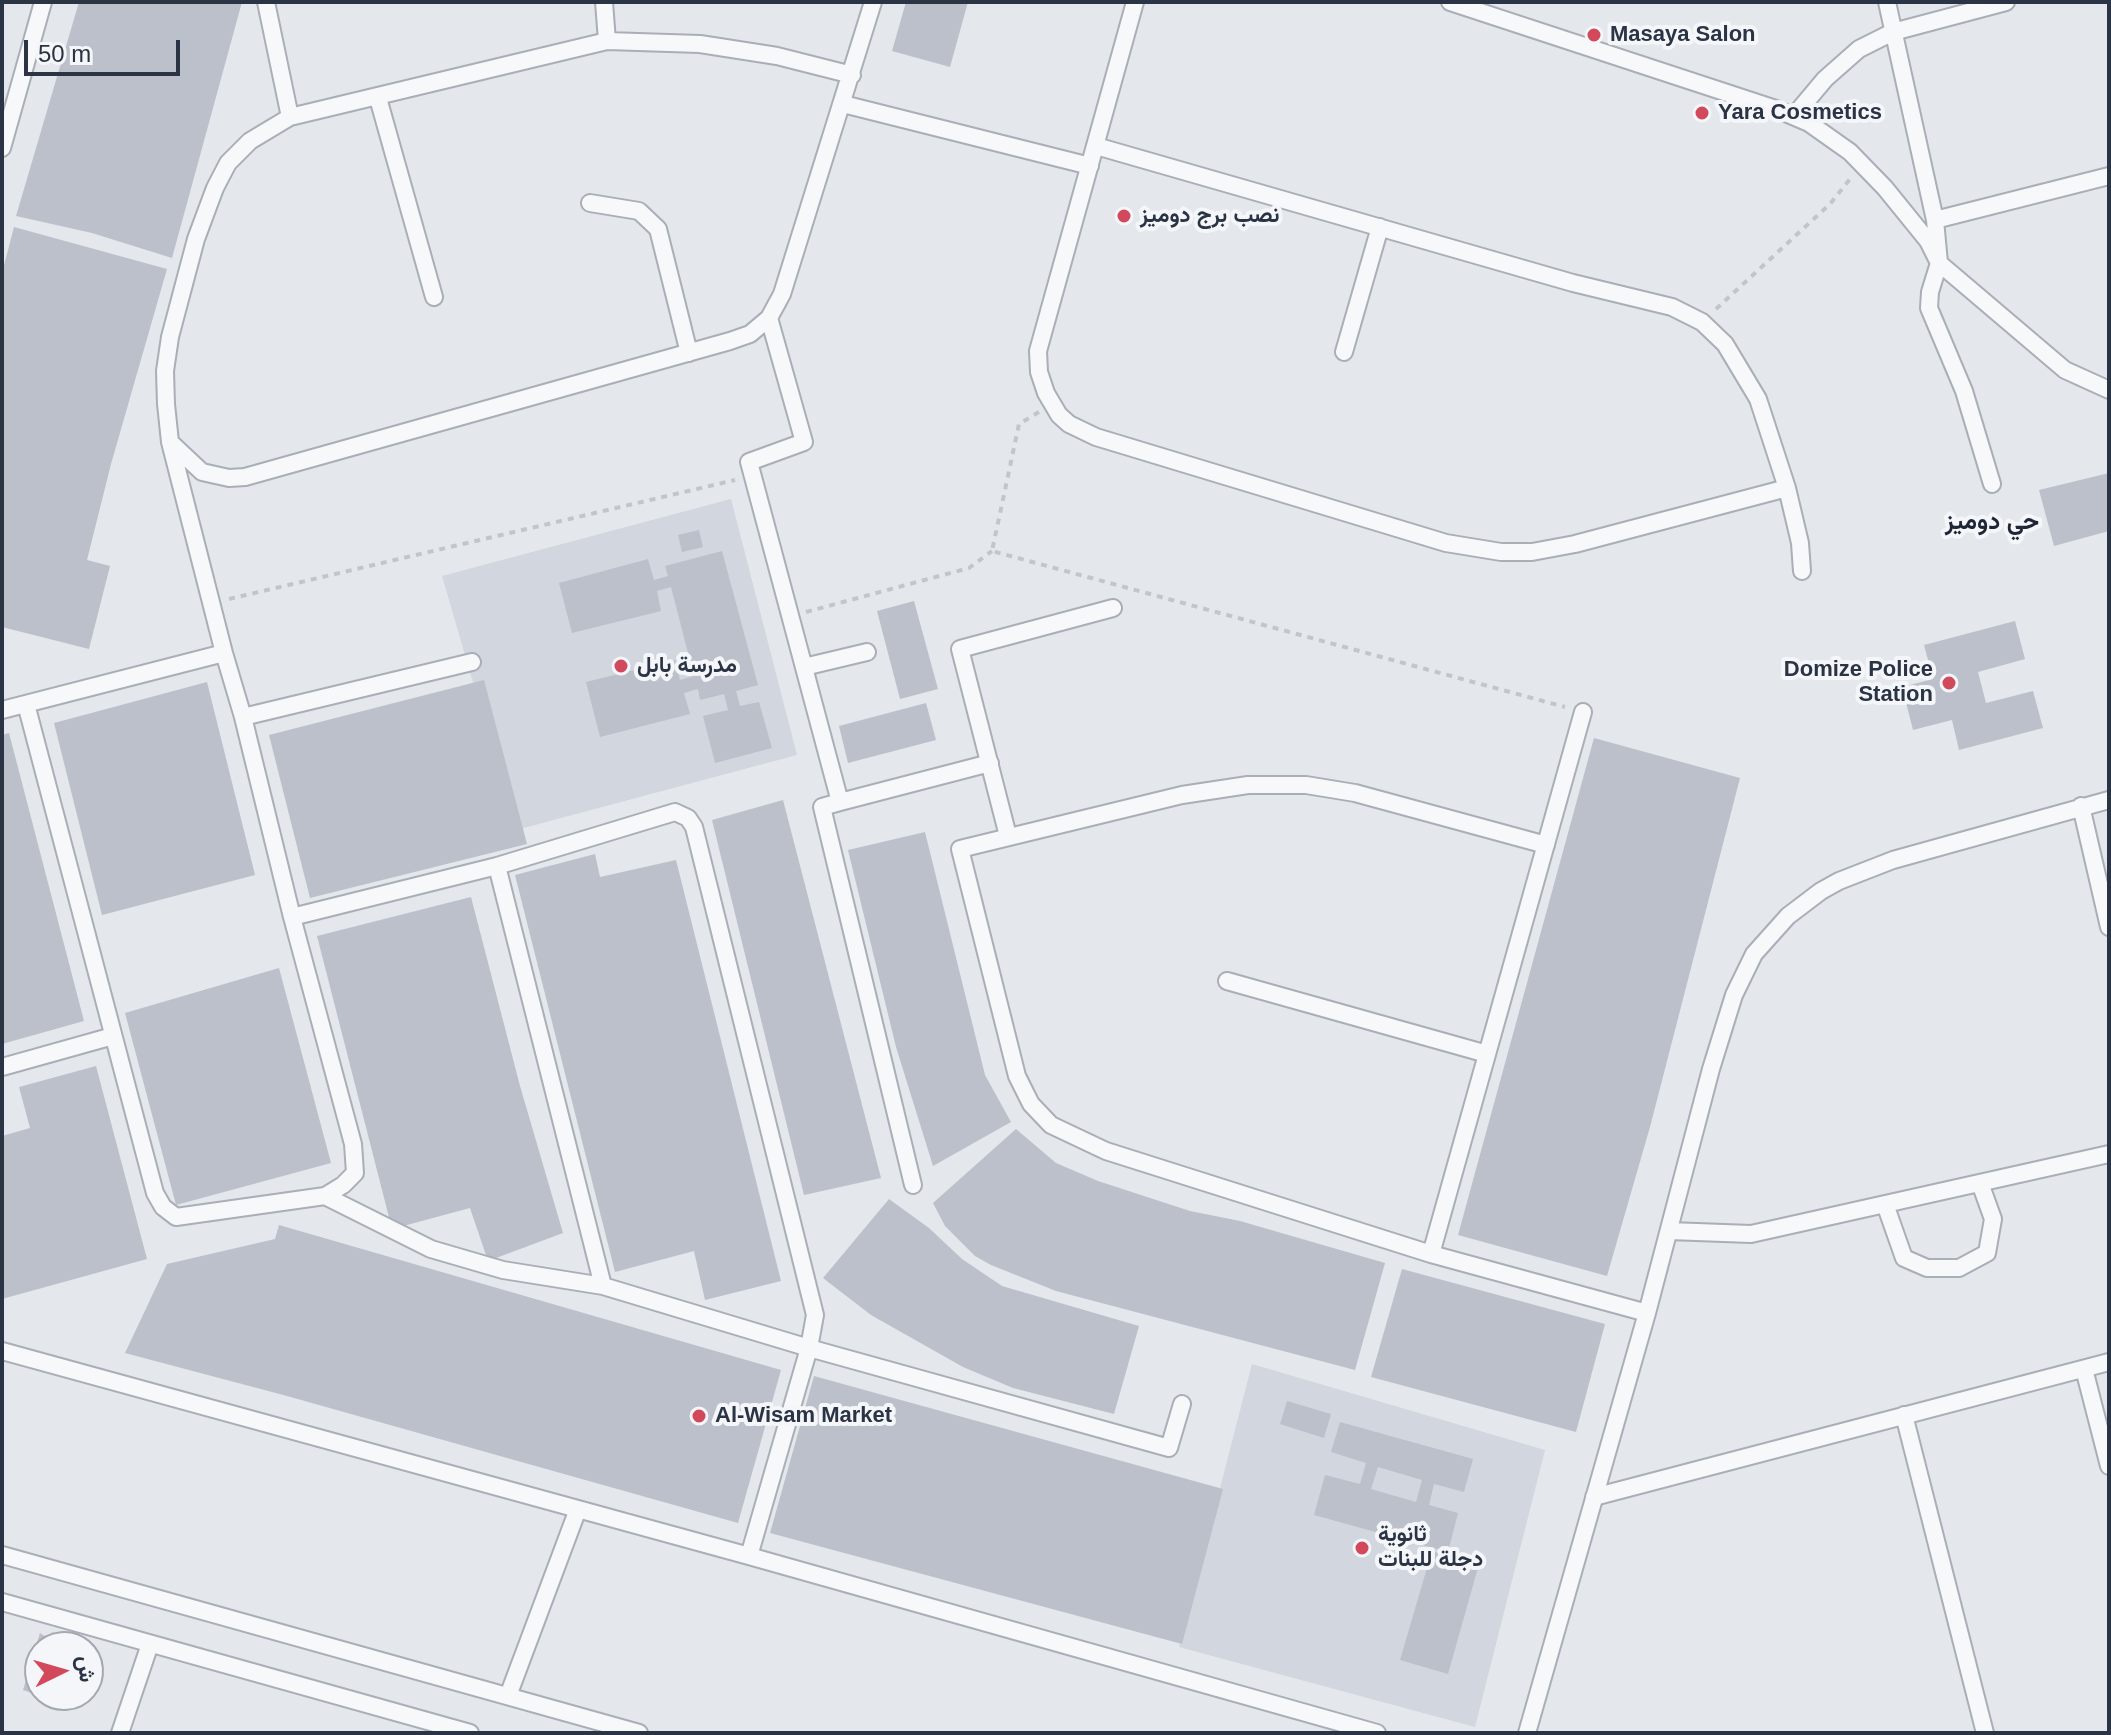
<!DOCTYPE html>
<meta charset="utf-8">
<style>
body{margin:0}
#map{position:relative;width:2111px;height:1735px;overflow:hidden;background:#e4e7ec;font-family:Helvetica,Vazirmatn,sans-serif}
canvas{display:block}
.frame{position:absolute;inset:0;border:4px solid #2b3445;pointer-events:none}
.north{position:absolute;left:24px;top:1631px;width:80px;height:80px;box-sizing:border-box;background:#f4f6f9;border:2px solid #a4a8b1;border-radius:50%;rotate:85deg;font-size:22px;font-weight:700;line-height:32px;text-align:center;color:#2b3445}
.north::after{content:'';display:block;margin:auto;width:28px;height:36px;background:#d1495b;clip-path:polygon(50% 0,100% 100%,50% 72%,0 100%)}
.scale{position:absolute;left:24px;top:40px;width:156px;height:36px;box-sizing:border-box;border:4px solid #2b3445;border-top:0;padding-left:10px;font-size:24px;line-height:28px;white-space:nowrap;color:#2b3445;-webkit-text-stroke:6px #f4f6f9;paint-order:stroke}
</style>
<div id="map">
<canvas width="2111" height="1735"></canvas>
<div class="frame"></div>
<div class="north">ش</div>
<div class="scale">50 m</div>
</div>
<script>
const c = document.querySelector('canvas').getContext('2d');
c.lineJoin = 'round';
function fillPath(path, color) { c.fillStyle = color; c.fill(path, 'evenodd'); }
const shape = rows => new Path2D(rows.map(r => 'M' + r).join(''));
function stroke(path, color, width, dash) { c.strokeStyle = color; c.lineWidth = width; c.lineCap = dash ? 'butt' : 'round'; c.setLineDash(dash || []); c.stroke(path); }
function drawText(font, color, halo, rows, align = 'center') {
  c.font = font + ' Helvetica,Vazirmatn,sans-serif'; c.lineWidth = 8; c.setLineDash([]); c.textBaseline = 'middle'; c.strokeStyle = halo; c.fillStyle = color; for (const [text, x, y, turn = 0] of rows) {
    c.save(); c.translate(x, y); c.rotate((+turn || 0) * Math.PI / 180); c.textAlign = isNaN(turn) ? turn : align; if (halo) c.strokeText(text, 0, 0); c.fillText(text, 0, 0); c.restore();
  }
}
const built = shape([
 [731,499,797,755,516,830,442,576],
 [1252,1364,1545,1450,1475,1727,1179,1647]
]);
const building = shape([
 [79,2,242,2,172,258,92,233,16,216],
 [906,2,968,2,950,67,892,51],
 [14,227,167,269,111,464,87,560,110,566,89,649,2,627,2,273],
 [2109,473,2109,531,2054,546,2039,490],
 [699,530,703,547,682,552,678,535],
 [722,551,758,685,736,691,740,706,759,702,772,748,715,763,703,716,728,710,724,694,700,700,698,689,684,693,690,714,600,737,586,682,675,660,680,680,694,676,671,587,657,591,661,611,572,633,559,583,648,559,654,580,668,576,665,566],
 [914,601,938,689,900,699,877,611],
 [2015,621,2025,659,1978,672,1986,703,2033,691,2043,728,1959,750,1952,720,1913,730,1902,687,1933,679,1924,645],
 [484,680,527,844,310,898,269,735],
 [207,682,255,875,102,915,54,723],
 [926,703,936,740,848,763,839,726],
 [9,733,84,1021,2,1044,2,735],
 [1594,738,1740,778,1650,1127,1607,1276,1458,1235],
 [783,800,881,1178,804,1195,712,820],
 [925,832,985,1075,1011,1122,933,1166,896,1047,848,850],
 [595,854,600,877,676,860,781,1281,705,1300,694,1251,615,1272,515,875],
 [471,897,520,1086,563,1233,488,1261,470,1208,392,1229,317,936],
 [279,968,331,1163,176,1205,125,1013],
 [96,1066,147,1259,2,1299,2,1136,30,1128,19,1087],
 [1016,1129,1056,1163,1098,1181,1190,1211,1240,1221,1385,1263,1355,1370,1056,1291,991,1265,975,1256,945,1226,933,1203],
 [889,1199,929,1228,962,1259,1002,1286,1139,1326,1114,1414,1013,1388,963,1367,871,1315,823,1278],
 [279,1225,781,1370,738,1523,287,1396,125,1353,167,1264,275,1239],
 [1402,1269,1605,1324,1576,1432,1371,1377],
 [814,1376,1223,1489,1182,1644,770,1533],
 [1287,1401,1331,1414,1324,1438,1280,1424],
 [1340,1422,1473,1459,1464,1492,1434,1484,1429,1505,1458,1513,1448,1552,1314,1515,1325,1475,1360,1484,1366,1463,1331,1452],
 [1378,1467,1422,1480,1416,1502,1371,1489],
 [1432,1551,1479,1564,1448,1674,1400,1660],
 [52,1632,62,1640,72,1637,69,1647,40,1647,40,1695,53,1695,52,1700,23,1690,40,1633,50,1640]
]);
const path = shape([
 [1716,309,1830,204,1850,179],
 [1039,412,1019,424,992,551,1565,707],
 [229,599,735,480],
 [806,612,969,568,992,551]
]);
const street = shape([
 [266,2,290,117],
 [604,2,607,41],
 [1135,2,1038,351,1039,372,1046,393,1059,415,1069,424,1096,437,1446,543,1501,552,1532,552,1575,544,1787,488],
 [1450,2,1776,109,1809,123,1850,152,1885,188,1928,241,1939,263,2065,370,2109,390],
 [1887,2,1935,220,1939,263,1930,292,1929,308,1964,391,1992,484],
 [378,98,434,297],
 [843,104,1090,166],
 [1794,116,1825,79,1859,49,1893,32,2006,2],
 [1096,146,1573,283,1672,307,1702,322,1725,344,1758,399,1787,488,1800,543,1802,571],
 [2,148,43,2],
 [590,203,639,211,658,229,689,353],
 [1935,220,2109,176],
 [769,318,804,442,749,462,840,802,822,807,913,1185],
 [1344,352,1380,227],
 [170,442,202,472,229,478,245,477,730,341,750,334,769,318,782,294,873,2],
 [804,667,867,652],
 [26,704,155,1193,163,1207,176,1217,325,1196,343,1185,355,1173,353,1144,292,917,243,717,224,653,170,442,166,404,165,371,170,337,196,239,215,188,228,163,250,141,290,117,607,41,700,44,777,56,852,75],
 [2,710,224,653],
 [243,717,472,662],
 [840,802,990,763],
 [2081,806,2109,927],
 [1008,836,960,649,1113,608],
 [1546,845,1355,793,1306,785,1248,785,1182,795,960,849,1017,1076,1031,1104,1051,1125,1106,1151,1431,1254,1647,1313],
 [497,866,603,1286,809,1348,1169,1448,1182,1404],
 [292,917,497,866,675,812,688,818,694,827,815,1315,809,1348,749,1556],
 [1227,981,1487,1054],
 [2,1067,113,1036],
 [325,1196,431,1249,503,1270,603,1286],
 [1885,1204,1904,1258,1927,1268,1959,1268,1987,1253,1993,1219,1980,1183],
 [1669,1231,1751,1234,2109,1154],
 [1431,1254,1583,712],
 [2,1351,749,1556,1377,1733],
 [2084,1369,2109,1466],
 [1904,1415,1985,1733],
 [1594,1497,2109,1362],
 [2,1555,639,1733],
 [2,1602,470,1733],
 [508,1696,578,1509],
 [120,1733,150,1644],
 [1527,1733,1647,1313,1711,1069,1734,995,1754,954,1788,916,1821,891,1839,881,1893,860,2109,800]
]);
const markers = [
 [1594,35,8,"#d1495b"],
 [1702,113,8,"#d1495b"],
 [1124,216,8,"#d1495b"],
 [621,666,8,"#d1495b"],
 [1949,683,8,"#d1495b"],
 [699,1416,8,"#d1495b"],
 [1362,1548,8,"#d1495b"]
];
const poiNames = [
 ["Masaya Salon",1610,35],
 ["Yara Cosmetics",1718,113],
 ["نصب برج دوميز",1140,216],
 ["مدرسة بابل",637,666],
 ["Domize Police",1933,670,"right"],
 ["Station",1933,695,"right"],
 ["Al-Wisam Market",715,1416],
 ["ثانوية",1378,1535],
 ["دجلة للبنات",1378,1560]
];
const neighbourhoodNames = [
 ["حي دوميز",1992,522]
];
fillPath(built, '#d2d6de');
fillPath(building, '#bbc0ca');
stroke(street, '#a9aeb7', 20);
stroke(path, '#c2c5cb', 4, [6, 6]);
stroke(street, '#f7f8fa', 16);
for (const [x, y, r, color] of markers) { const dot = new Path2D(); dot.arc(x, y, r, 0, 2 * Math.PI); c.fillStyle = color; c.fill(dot); stroke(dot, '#f4f6f9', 3); }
drawText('bold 22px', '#2b3445', '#f4f6f9', poiNames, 'left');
drawText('bold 24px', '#1d2536', '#f4f6f9', neighbourhoodNames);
</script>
